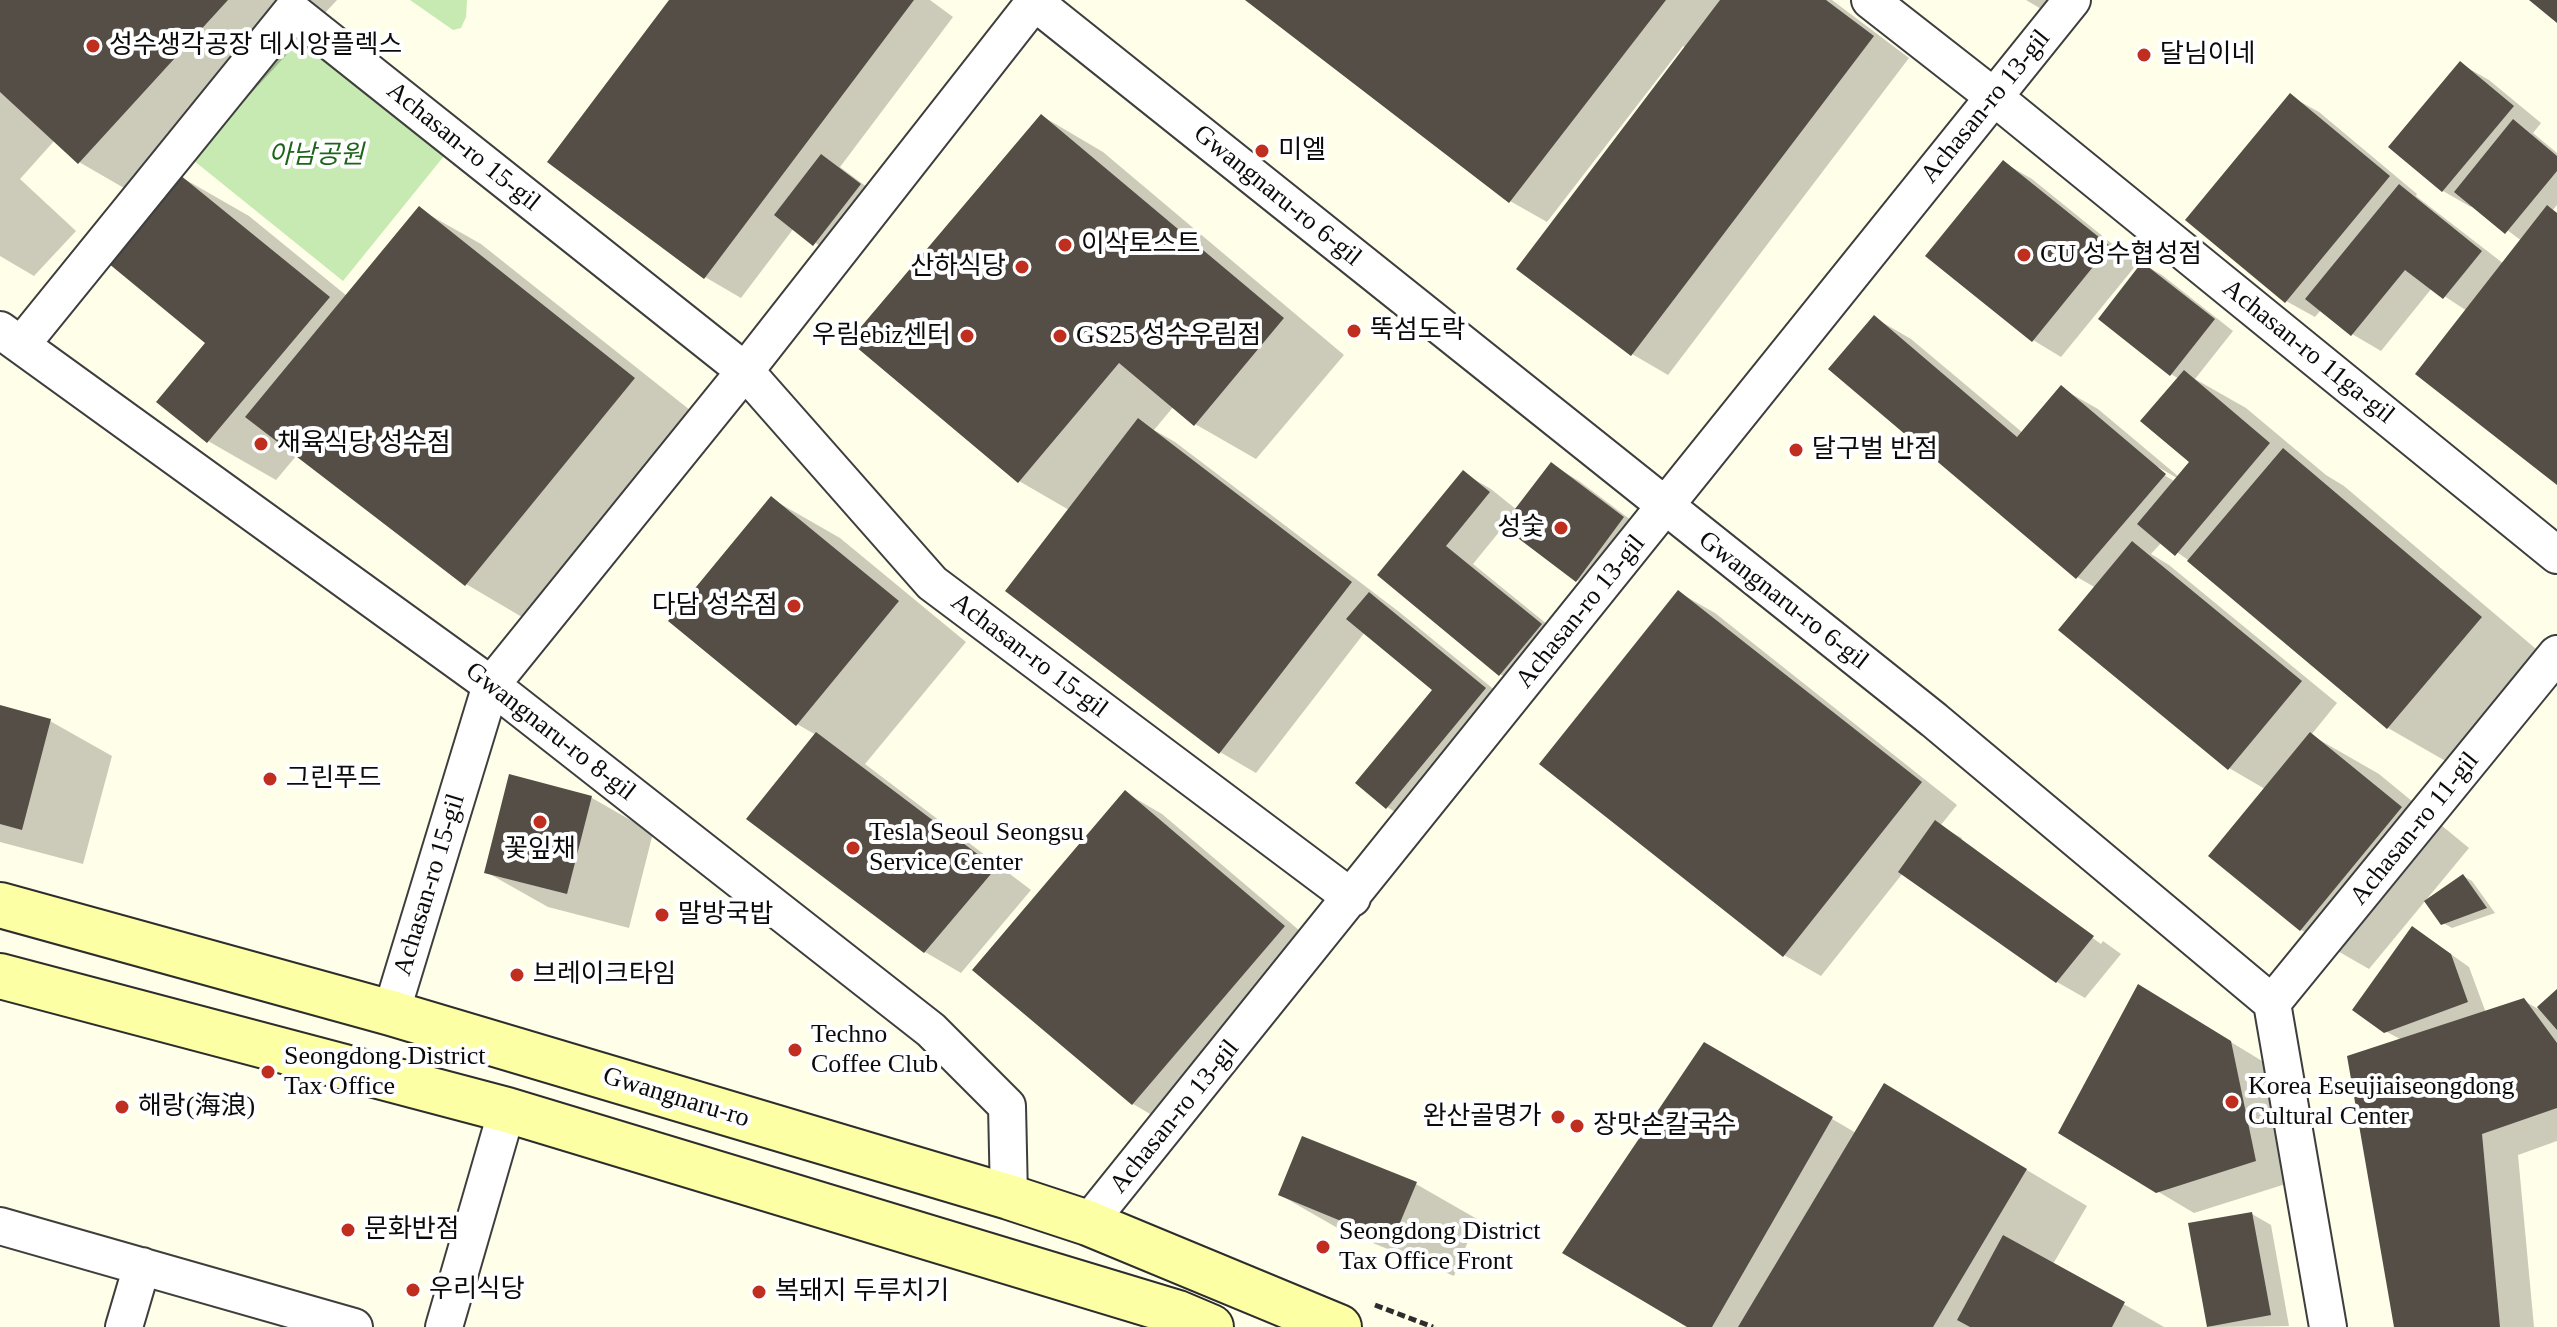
<!DOCTYPE html>
<meta charset="utf-8">
<style>
body{margin:0}
canvas{display:block;background:#fffee8}
</style>
<canvas width="2557" height="1327"></canvas>
<script>
const c = document.querySelector('canvas').getContext('2d');
c.lineJoin = 'round';
function fillPath(path, color) { c.fillStyle = color; c.fill(path, 'evenodd'); }
const shape = rows => new Path2D(rows.map(r => 'M' + r).join(''));
function stroke(path, color, width, dash) { c.strokeStyle = color; c.lineWidth = width; c.lineCap = dash ? 'butt' : 'round'; c.setLineDash(dash || []); c.stroke(path); }
function drawText(font, color, halo, rows, align = 'center') {
  c.font = font + ' "Times New Roman","Noto Sans KR",serif'; c.lineWidth = 8; c.setLineDash([]); c.textBaseline = 'middle'; c.strokeStyle = halo; c.fillStyle = color; for (const [text, x, y, turn = 0] of rows) {
    c.save(); c.translate(x, y); c.rotate((+turn || 0) * Math.PI / 180); c.textAlign = isNaN(turn) ? turn : align; if (halo) c.strokeText(text, 0, 0); c.fillText(text, 0, 0); c.restore();
  }
}
const green = shape([
 [410,0,467,0,466,17,461,28,453,30],
 [289,31,444,156,343,281,188,156]
]);
const shadow = shape([
 [0,0,337,0,150,203,79,162,55,140,20,179,76,231,34,276,0,256],
 [671,0,930,0,953,17,840,167,879,196,833,255,794,228,741,298,705,277],
 [1249,0,1832,0,1909,58,1668,375,1632,354,1686,48,1683,46,1547,222,1510,201],
 [2026,0,2065,0,2053,16],
 [2461,64,2489,80,2541,123,2533,133,2557,153,2557,205,2552,211,2557,213,2557,482,2467,311,2432,288,2381,351,2352,334,2321,310,2315,317,2286,301,2290,96,2319,112,2417,194,2416,196,2504,264,2522,241,2473,205,2471,207,2443,191],
 [1042,116,1103,152,1344,355,1256,459,1195,424,1174,406,1154,430,1175,442,1398,611,1513,705,1415,824,1387,807,1435,689,1365,632,1256,773,1220,752,1069,510,1019,481],
 [2004,163,2032,179,2137,264,2061,357,2033,340],
 [181,177,249,216,347,296,419,209,481,244,695,414,527,620,466,584,297,455,276,480,208,441,208,343],
 [2143,264,2162,275,2233,331,2195,379,2246,408,2326,475,2344,486,2542,654,2449,763,2388,728,2194,564,2162,542,2151,554,2169,565,2337,703,2311,735,2379,774,2469,848,2369,969,2301,930,2265,789,2229,768,2096,588,2077,577,1875,318,1911,339,2023,433,2061,388,2098,409,2179,477,2192,462,2179,379,2171,374],
 [2158,467,2177,478,2174,481,2156,470],
 [1551,464,1579,481,1651,535,1605,596,1577,580,1504,526,1473,564,1569,642,1529,691,1500,674,1380,575,1463,473,1491,489,1517,510],
 [772,499,840,538,966,642,865,764,1031,890,961,973,925,952,816,735,797,724],
 [1678,592,1715,613,1957,805,1940,826,1962,838,1960,841,2101,944,2103,941,2121,954,2085,998,2057,982,1903,873,1821,976,1784,955,1542,763],
 [0,707,50,721,112,756,83,864,0,842],
 [511,777,592,798,653,833,629,928,548,907,486,872],
 [1126,793,1162,814,1320,948,1169,1125,1133,1104],
 [2463,876,2472,881,2495,913,2452,928,2443,923],
 [2431,940,2469,967,2486,1013,2523,1000,2538,1009,2557,992,2557,1141,2518,1155,2534,1327,2396,1327,2402,1040,2385,1031],
 [2175,1008,2267,1064,2292,1182,2194,1213,2157,1191],
 [1705,1044,1856,1133,1945,1121,2087,1206,2053,1264,2164,1327,1691,1327],
 [1416,1184,1477,1219,1454,1276,1341,1230,1280,1195],
 [2252,1214,2271,1225,2289,1326,2210,1327]
]);
const building = shape([
 [0,0,228,0,78,164,0,92],
 [669,0,914,0,704,279,547,162],
 [1245,0,1666,0,1509,203],
 [1720,0,1826,0,1874,36,1631,356,1516,269],
 [2529,0,2557,0,2557,23],
 [2460,61,2514,106,2442,192,2388,147],
 [2290,93,2390,176,2285,303,2185,220],
 [1041,114,1284,318,1194,426,1119,363,1018,483,849,341],
 [2513,119,2557,156,2557,171,2505,234,2454,192],
 [821,154,861,184,813,246,774,215],
 [2003,160,2110,246,2032,342,1925,256],
 [180,175,330,297,207,443,156,402,205,343,108,263],
 [2399,184,2482,251,2443,299,2405,270,2351,336,2305,299],
 [2547,205,2557,213,2557,485,2415,374],
 [419,206,635,378,465,586,245,417],
 [2142,262,2215,319,2170,376,2098,319],
 [1874,315,2017,437,2061,385,2166,474,2076,579,1828,369],
 [2184,370,2270,443,2175,556,2137,524,2189,462,2140,421],
 [1138,418,1352,582,1219,754,1005,591],
 [2283,448,2482,617,2387,729,2187,561],
 [1551,462,1624,517,1576,582,1502,526],
 [1463,470,1490,492,1446,546,1542,624,1499,676,1377,575],
 [771,496,899,601,796,726,668,621],
 [2132,541,2302,681,2228,770,2058,630],
 [1678,590,1922,782,1783,957,1539,764],
 [1369,592,1486,688,1386,809,1355,783,1432,690,1346,619],
 [0,705,51,719,22,830,0,824],
 [816,732,996,868,924,953,746,819],
 [2310,732,2402,807,2300,931,2208,856],
 [509,774,592,796,567,894,484,873],
 [1125,790,1285,926,1132,1105,972,970],
 [1935,820,2094,936,2056,983,1898,872],
 [2463,874,2487,908,2441,925,2424,901],
 [2412,926,2451,954,2468,1002,2384,1033,2352,1010],
 [2138,984,2231,1041,2256,1161,2156,1193,2058,1133],
 [2557,989,2557,1030,2537,1007],
 [2524,998,2557,1043,2557,1108,2482,1134,2500,1327,2394,1327,2347,1056],
 [1704,1042,1833,1117,1712,1327,1687,1327,1562,1253],
 [1884,1083,2027,1169,1933,1327,1738,1327],
 [1302,1136,1417,1182,1392,1242,1278,1195],
 [2252,1212,2271,1315,2207,1327,2188,1223],
 [2003,1235,2125,1302,2112,1327,1970,1327,1957,1320]
]);
const path = shape([
 [1375,1305,1433,1327]
]);
const street = shape([
 [1032,0,1934,720,2272,1003,2328,1327],
 [1870,0,1994,97,2557,555],
 [0,330,491,685,931,1030,1007,1106,1009,1197],
 [21,345,292,11,745,371,932,583,1352,898],
 [2272,1003,2557,654],
 [391,1013,491,685,745,371,1036,0],
 [1088,1223,2072,0],
 [0,1226,354,1327],
 [124,1327,142,1266],
 [444,1327,507,1110]
]);
const secondary = shape([
 [0,905,391,1013,1009,1197,1088,1223,1339,1327],
 [0,976,507,1110,1178,1313,1211,1327]
]);
const markers = [
 [93,46,8,"#bf2e1e"],
 [2144,55,8,"#bf2e1e"],
 [1262,151,8,"#bf2e1e"],
 [1065,245,8,"#bf2e1e"],
 [2024,255,8,"#bf2e1e"],
 [1022,267,8,"#bf2e1e"],
 [1354,331,8,"#bf2e1e"],
 [967,336,8,"#bf2e1e"],
 [1060,336,8,"#bf2e1e"],
 [261,444,8,"#bf2e1e"],
 [1796,450,8,"#bf2e1e"],
 [1561,528,8,"#bf2e1e"],
 [794,606,8,"#bf2e1e"],
 [270,779,8,"#bf2e1e"],
 [540,822,8,"#bf2e1e"],
 [853,848,8,"#bf2e1e"],
 [662,915,8,"#bf2e1e"],
 [517,975,8,"#bf2e1e"],
 [795,1050,8,"#bf2e1e"],
 [268,1072,8,"#bf2e1e"],
 [2232,1102,8,"#bf2e1e"],
 [122,1107,8,"#bf2e1e"],
 [1558,1117,8,"#bf2e1e"],
 [1577,1126,8,"#bf2e1e"],
 [348,1230,8,"#bf2e1e"],
 [1323,1247,8,"#bf2e1e"],
 [413,1290,8,"#bf2e1e"],
 [759,1292,8,"#bf2e1e"]
];
const poiNames = [
 ["성수생각공장 데시앙플렉스",109,46],
 ["달님이네",2160,55],
 ["미엘",1278,151],
 ["이삭토스트",1081,245],
 ["CU 성수협성점",2040,255],
 ["산하식당",1006,267,"right"],
 ["뚝섬도락",1370,331],
 ["우림ebiz센터",951,336,"right"],
 ["GS25 성수우림점",1076,336],
 ["채육식당 성수점",277,444],
 ["달구벌 반점",1812,450],
 ["성숯",1545,528,"right"],
 ["다담 성수점",778,606,"right"],
 ["그린푸드",286,779],
 ["Tesla Seoul Seongsu",869,833],
 ["Service Center",869,863],
 ["꽃잎채",540,850,"center"],
 ["말방국밥",678,915],
 ["브레이크타임",533,975],
 ["Techno",811,1035],
 ["Coffee Club",811,1065],
 ["Seongdong District",284,1057],
 ["Tax Office",284,1087],
 ["Korea Eseujiaiseongdong",2248,1087],
 ["Cultural Center",2248,1117],
 ["해랑(海浪)",138,1107],
 ["완산골명가",1542,1117,"right"],
 ["장맛손칼국수",1593,1126],
 ["문화반점",364,1230],
 ["Seongdong District",1339,1232],
 ["Tax Office Front",1339,1262],
 ["우리식당",429,1290],
 ["복돼지 두루치기",775,1292]
];
const streetNames = [
 ["Achasan-ro 13-gil",1986,107,-51],
 ["Achasan-ro 15-gil",463,147,39],
 ["Gwangnaru-ro 6-gil",1277,196,39],
 ["Achasan-ro 11ga-gil",2308,352,39],
 ["Gwangnaru-ro 6-gil",1783,601,38],
 ["Achasan-ro 13-gil",1581,612,-51],
 ["Achasan-ro 15-gil",1029,656,37],
 ["Gwangnaru-ro 8-gil",550,732,38],
 ["Achasan-ro 11-gil",2415,829,-51],
 ["Achasan-ro 15-gil",430,885,-73],
 ["Gwangnaru-ro",676,1098,17],
 ["Achasan-ro 13-gil",1175,1117,-51]
];
const parkNames = [
 ["아남공원",316,156]
];
fillPath(green, '#c6eab1');
fillPath(shadow, '#0003');
fillPath(building, '#544e47');
stroke(street, '#3e3e3e', 40);
stroke(secondary, '#2d2d2d', 48);
stroke(path, '#2d2d2d', 5, [8, 4]);
stroke(street, '#fff', 36);
stroke(secondary, '#fcffa3', 44);
for (const [x, y, r, color] of markers) { const dot = new Path2D(); dot.arc(x, y, r, 0, 2 * Math.PI); c.fillStyle = color; c.fill(dot); stroke(dot, '#fff', 3); }
drawText('26px', '#0b0b0b', '#fff', poiNames, 'left');
drawText('26px', '#0b0b0b', '#fff', streetNames);
drawText('italic 26px', '#1e641a', '#fff', parkNames);
</script>
